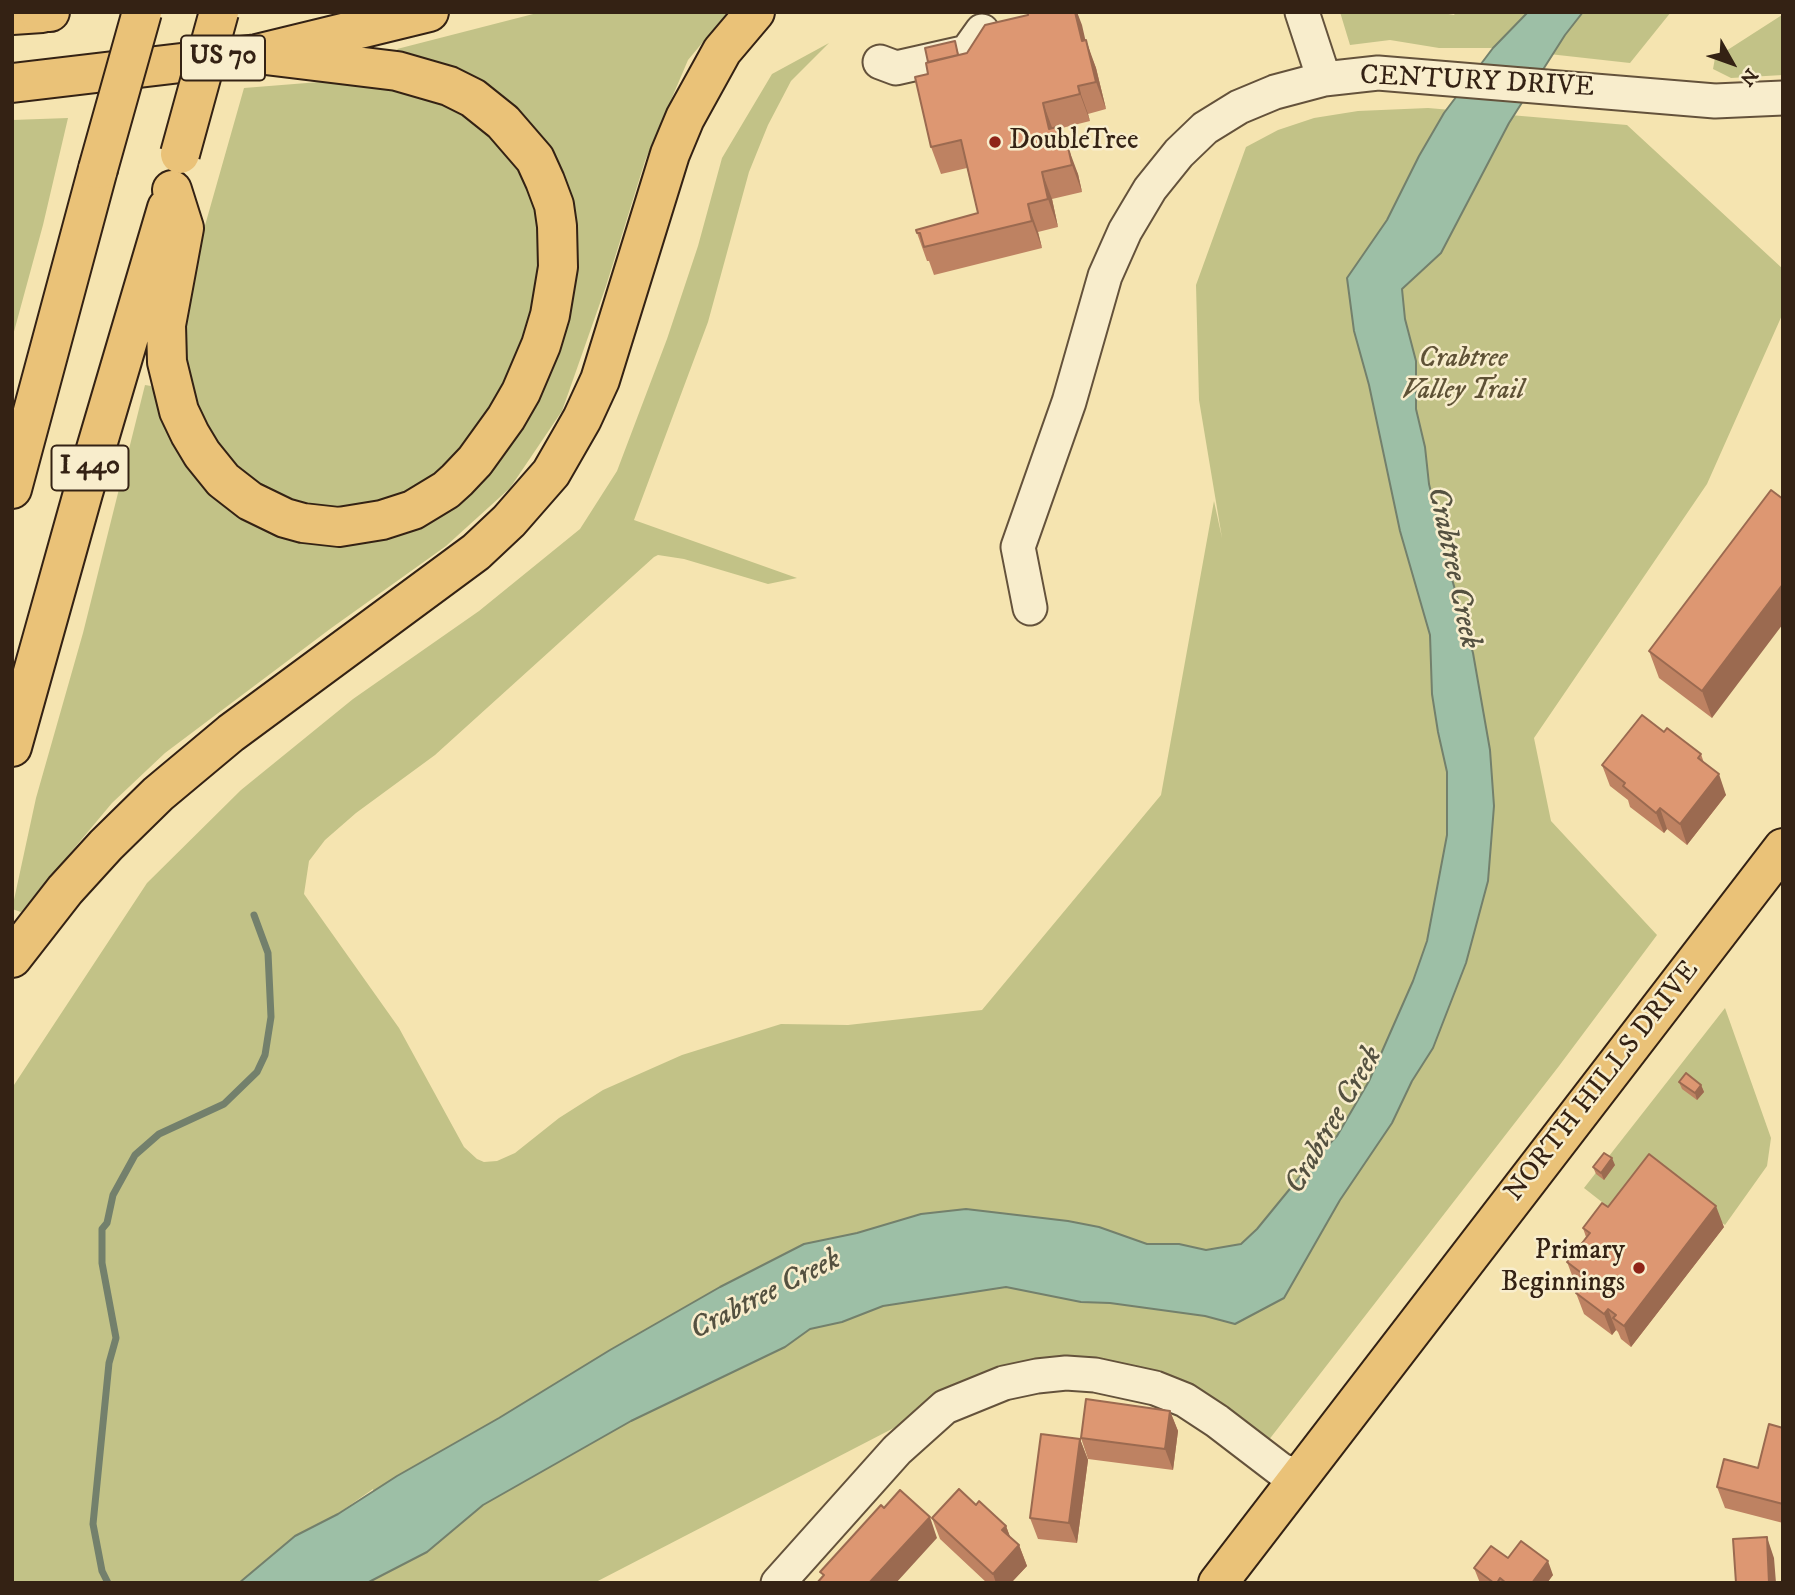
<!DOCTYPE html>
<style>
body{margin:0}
#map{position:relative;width:1795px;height:1595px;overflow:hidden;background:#f5e4b0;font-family:"IM FELL DW Pica",serif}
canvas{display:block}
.frame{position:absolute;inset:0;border:14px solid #342214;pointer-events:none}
.north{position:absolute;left:1697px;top:28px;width:70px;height:70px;-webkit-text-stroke:5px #f8edcc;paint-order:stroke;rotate:130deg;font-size:19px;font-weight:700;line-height:28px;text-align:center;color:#342214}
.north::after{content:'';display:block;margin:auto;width:24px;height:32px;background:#342214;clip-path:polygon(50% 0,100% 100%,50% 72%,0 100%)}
</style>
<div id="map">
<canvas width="1795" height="1595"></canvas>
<div class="frame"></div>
<div class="north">N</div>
</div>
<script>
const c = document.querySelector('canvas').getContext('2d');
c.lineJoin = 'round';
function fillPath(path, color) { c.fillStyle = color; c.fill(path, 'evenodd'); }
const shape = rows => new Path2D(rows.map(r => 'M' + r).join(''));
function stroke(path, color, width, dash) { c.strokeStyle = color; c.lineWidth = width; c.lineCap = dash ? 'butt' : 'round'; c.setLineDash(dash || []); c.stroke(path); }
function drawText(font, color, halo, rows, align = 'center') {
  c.font = font + ' "IM FELL DW Pica",serif'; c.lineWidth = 5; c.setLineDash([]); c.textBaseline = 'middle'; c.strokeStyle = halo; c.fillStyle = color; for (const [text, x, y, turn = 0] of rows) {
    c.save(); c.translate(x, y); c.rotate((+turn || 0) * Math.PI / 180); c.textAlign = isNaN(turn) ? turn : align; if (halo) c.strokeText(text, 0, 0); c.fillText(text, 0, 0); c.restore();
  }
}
const green = shape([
 [541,12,728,12,688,60,645,161,606,286,562,411,510,488,446,546,330,629,165,753,112,803,21,912,12,909,36,798,83,633,145,385,151,386,182,458,224,505,307,540,500,454,572,207,405,59,397,49],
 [1340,12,1437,12,1454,15,1456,12,1671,12,1630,63,1513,50,1509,32,1493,48,1439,48,1390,40,1350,45],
 [1782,15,1783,75,1731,78,1713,69,1715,58],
 [829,43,791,81,768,125,749,172,708,322,634,520,797,578,768,584,684,559,658,555,654,557,435,755,356,813,325,840,309,861,304,894,399,1028,464,1147,477,1159,484,1162,497,1161,515,1153,559,1118,603,1090,682,1055,781,1024,848,1025,982,1010,1161,795,1214,501,1222,538,1199,400,1196,285,1246,147,1278,130,1314,118,1358,111,1428,108,1627,125,1783,269,1783,313,1707,484,1534,738,1551,821,1657,935,1559,1066,1268,1441,1170,1399,1006,1370,594,1583,302,1583,382,1527,373,1489,239,1583,12,1583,12,1088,147,883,241,790,353,699,479,611,580,529,617,471,667,339,698,246,722,158,772,74],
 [357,79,441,95,522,161,541,203,537,324,472,444,410,498,356,511,297,505,251,484,200,423,179,355,183,303,244,88],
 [68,118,43,225,12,339,12,120],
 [1725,1008,1771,1138,1767,1166,1725,1225,1656,1175,1621,1217,1584,1188]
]);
const water = shape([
 [1528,12,1583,12,1565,35,1509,123,1441,253,1402,289,1405,319,1416,361,1416,409,1425,447,1429,484,1450,572,1473,653,1490,750,1494,806,1488,881,1466,963,1433,1048,1412,1081,1392,1123,1340,1200,1284,1298,1235,1324,1205,1316,1110,1303,1081,1302,1006,1287,883,1306,842,1322,810,1329,785,1347,631,1421,483,1505,427,1552,367,1583,239,1583,295,1536,338,1514,397,1476,499,1418,610,1350,720,1287,804,1244,857,1233,921,1214,966,1209,1068,1221,1099,1227,1147,1244,1179,1244,1206,1250,1241,1244,1257,1229,1311,1163,1337,1136,1369,1081,1413,981,1427,941,1447,835,1447,772,1438,732,1432,694,1430,635,1400,531,1369,385,1354,331,1347,278,1387,220,1419,156,1444,113,1493,48,1528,12]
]);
const stream = shape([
 [108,1583,102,1571,93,1524,109,1363,116,1338,102,1263,102,1229,107,1223,113,1195,135,1155,159,1134,224,1104,257,1072,265,1055,271,1017,268,953,254,915]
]);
const minor = shape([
 [1302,12,1324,79],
 [880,62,896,68,967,52,982,31],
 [1030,608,1018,547,1069,402,1105,276,1125,231,1150,189,1179,153,1205,128,1239,107,1275,92,1324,79,1378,73,1715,101,1783,98],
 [778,1583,897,1450,945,1407,1004,1383,1037,1376,1066,1373,1095,1375,1155,1388,1185,1400,1217,1421,1281,1470,1301,1477]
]);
const major = shape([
 [12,15,42,13],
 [1218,1583,1783,848]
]);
const highway = shape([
 [38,12,50,12],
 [12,83,257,54,429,12],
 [172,190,184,228,166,325,167,362,179,411,190,434,202,454,223,480,250,501,285,518,303,523,339,527,382,520,413,510,446,490,457,480,475,461,506,418,521,392,541,345,550,315,558,267,557,226,554,205,545,181,535,159,503,122,473,98,449,86,397,71,257,54],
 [12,489,98,169],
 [12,747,83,493,167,208],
 [12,958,65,890,106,845,158,794,231,733,476,552,509,521,551,473,582,419,600,380,670,154,685,118,722,51,755,12]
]);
const highwayBridge = shape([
 [180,154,219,12],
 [98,169,142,12]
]);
const wall = shape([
 [1028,12,1077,12,1085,41,1096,68,1106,109,1088,114,1090,121,1058,129,1064,147,1078,174,1082,192,1052,199,1058,227,1038,232,1042,248,934,275,929,261,927,261,917,233,978,213,967,168,941,174,931,147,928,62,955,41,959,55,967,53,1028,15],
 [1771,490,1712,718,1659,678,1649,651],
 [1664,732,1701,754,1704,763,1726,795,1687,845,1667,829,1664,833,1630,807,1628,800,1610,786,1602,765],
 [1679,1082,1701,1085,1704,1092,1697,1100,1682,1089],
 [1615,1165,1604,1180,1596,1174,1593,1167],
 [1608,1207,1724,1227,1631,1347,1621,1339,1618,1332,1616,1330,1612,1335,1584,1314,1576,1293,1581,1287,1575,1283,1567,1262,1586,1237,1583,1228],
 [1170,1411,1178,1431,1173,1470,1088,1459,1081,1438],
 [1783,1428,1783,1523,1725,1508,1717,1487,1758,1468],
 [1080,1439,1088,1460,1077,1543,1038,1539,1030,1518],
 [976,1505,1006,1526,1010,1537,1019,1545,1027,1566,1011,1583,987,1583,940,1539,932,1518],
 [1508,1558,1553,1575,1547,1583,1480,1583,1474,1568]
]);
const shadedWall = shape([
 [1075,12,1077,12,1082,25,1092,69,1082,41],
 [1086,40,1096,68,1106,109,1096,82],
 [1078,86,1088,114,1090,121,1080,94],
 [1043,103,1053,130,1049,129],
 [1068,147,1078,174,1082,192,1072,165],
 [1042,172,1052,199,1058,227,1048,199],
 [1028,204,1038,232,1042,248,1032,221],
 [1783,584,1783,624,1712,718,1702,691],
 [1719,774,1726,795,1687,845,1680,824],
 [1660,808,1667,829,1664,833,1656,813],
 [1701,1085,1704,1092,1697,1100,1695,1093],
 [1612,1158,1615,1165,1604,1180,1601,1173],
 [1716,1206,1724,1227,1631,1347,1624,1326],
 [1608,1309,1616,1330,1612,1335,1604,1314],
 [1170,1411,1178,1431,1173,1470,1165,1449],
 [1080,1439,1088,1460,1077,1543,1069,1523],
 [930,1517,937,1538,896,1583,869,1583],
 [1006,1526,1014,1547,1002,1530],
 [1767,1537,1774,1558,1776,1583,1769,1583],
 [1019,1545,1027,1566,1011,1583,996,1583,993,1574],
 [1548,1561,1553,1575,1547,1583,1532,1583]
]);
const building = shape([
 [1028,12,1075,12,1082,41,1086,40,1096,82,1078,86,1080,94,1043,103,1049,129,1057,127,1062,148,1068,147,1072,165,1042,172,1048,199,1028,204,1032,221,924,247,920,233,917,233,916,230,978,213,961,140,931,147,915,77,928,74,926,63,967,53,985,25,1028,15,1028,12],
 [955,41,958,55,928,62,925,48,955,41],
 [1771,490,1783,499,1783,584,1702,691,1649,651,1771,490],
 [1642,715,1664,732,1667,728,1701,754,1698,758,1719,774,1680,824,1660,808,1656,813,1623,786,1625,783,1602,765,1642,715],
 [1686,1073,1701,1085,1695,1093,1679,1082,1686,1073],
 [1604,1153,1612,1158,1601,1173,1593,1167,1604,1153],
 [1649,1154,1716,1206,1624,1326,1613,1318,1616,1315,1608,1309,1604,1314,1576,1293,1588,1278,1567,1262,1590,1233,1583,1228,1602,1203,1608,1207,1649,1154],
 [1086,1399,1170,1411,1165,1449,1081,1438,1086,1399],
 [1769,1424,1783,1428,1783,1504,1717,1487,1724,1459,1758,1468,1769,1424],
 [1041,1434,1080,1439,1069,1523,1030,1518,1041,1434],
 [959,1489,976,1505,979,1501,1006,1526,1002,1530,1019,1545,993,1574,932,1518,959,1489],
 [900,1490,930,1517,869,1583,817,1583,824,1575,820,1572,881,1505,884,1508,900,1490],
 [1767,1537,1769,1583,1736,1583,1733,1539,1767,1537],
 [1521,1541,1548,1561,1532,1583,1506,1583,1500,1578,1497,1583,1494,1583,1474,1568,1491,1546,1508,1558,1521,1541]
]);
const markers = [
 [995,142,7,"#8f2418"],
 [1639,1268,7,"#8f2418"]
];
const shields = [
 [223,58,84],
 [90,468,77]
];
const shieldNames = [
 ["US 70",223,58],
 ["I 440",90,468]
];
const streetNames = [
 ["CENTURY DRIVE",1477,83,3],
 ["NORTH HILLS DRIVE",1603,1082,-52]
];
const poiNames = [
 ["DoubleTree",1009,142],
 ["Primary",1625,1252,"right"],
 ["Beginnings",1625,1284,"right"]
];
const parkNames = [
 ["Crabtree",1463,360],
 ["Valley Trail",1463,392]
];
const waterNames = [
 ["Crabtree Creek",1452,568,78],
 ["Crabtree Creek",1335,1121,-60],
 ["Crabtree Creek",766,1296,-27]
];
fillPath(green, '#c2c287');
fillPath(water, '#9dbfa6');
stroke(water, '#73806c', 2);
stroke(stream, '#73806c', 7);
stroke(minor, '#64523b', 37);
stroke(major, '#342214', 42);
stroke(highway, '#342214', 42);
stroke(minor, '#f8edcc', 33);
stroke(major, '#eac278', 38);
stroke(highway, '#eac278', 38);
stroke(highwayBridge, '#342214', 42, []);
stroke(highwayBridge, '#eac278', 38);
fillPath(wall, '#be8262');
fillPath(shadedWall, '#9b6a50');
fillPath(building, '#dd9772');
stroke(building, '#9b6a50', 2);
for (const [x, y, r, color] of markers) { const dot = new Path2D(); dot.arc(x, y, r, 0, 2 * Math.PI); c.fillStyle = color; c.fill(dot); stroke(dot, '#f8edcc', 2.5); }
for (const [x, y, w] of shields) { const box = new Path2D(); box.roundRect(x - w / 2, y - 22.5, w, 45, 5); c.fillStyle = '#f8edcc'; c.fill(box); stroke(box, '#342214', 2); }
drawText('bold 26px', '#342214', null, shieldNames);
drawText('28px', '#342214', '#f8edcc', streetNames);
drawText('28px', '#342214', '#f8edcc', poiNames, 'left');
drawText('italic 28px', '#5f5236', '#f8edcc', parkNames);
drawText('italic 30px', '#545140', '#f8edcc', waterNames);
</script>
